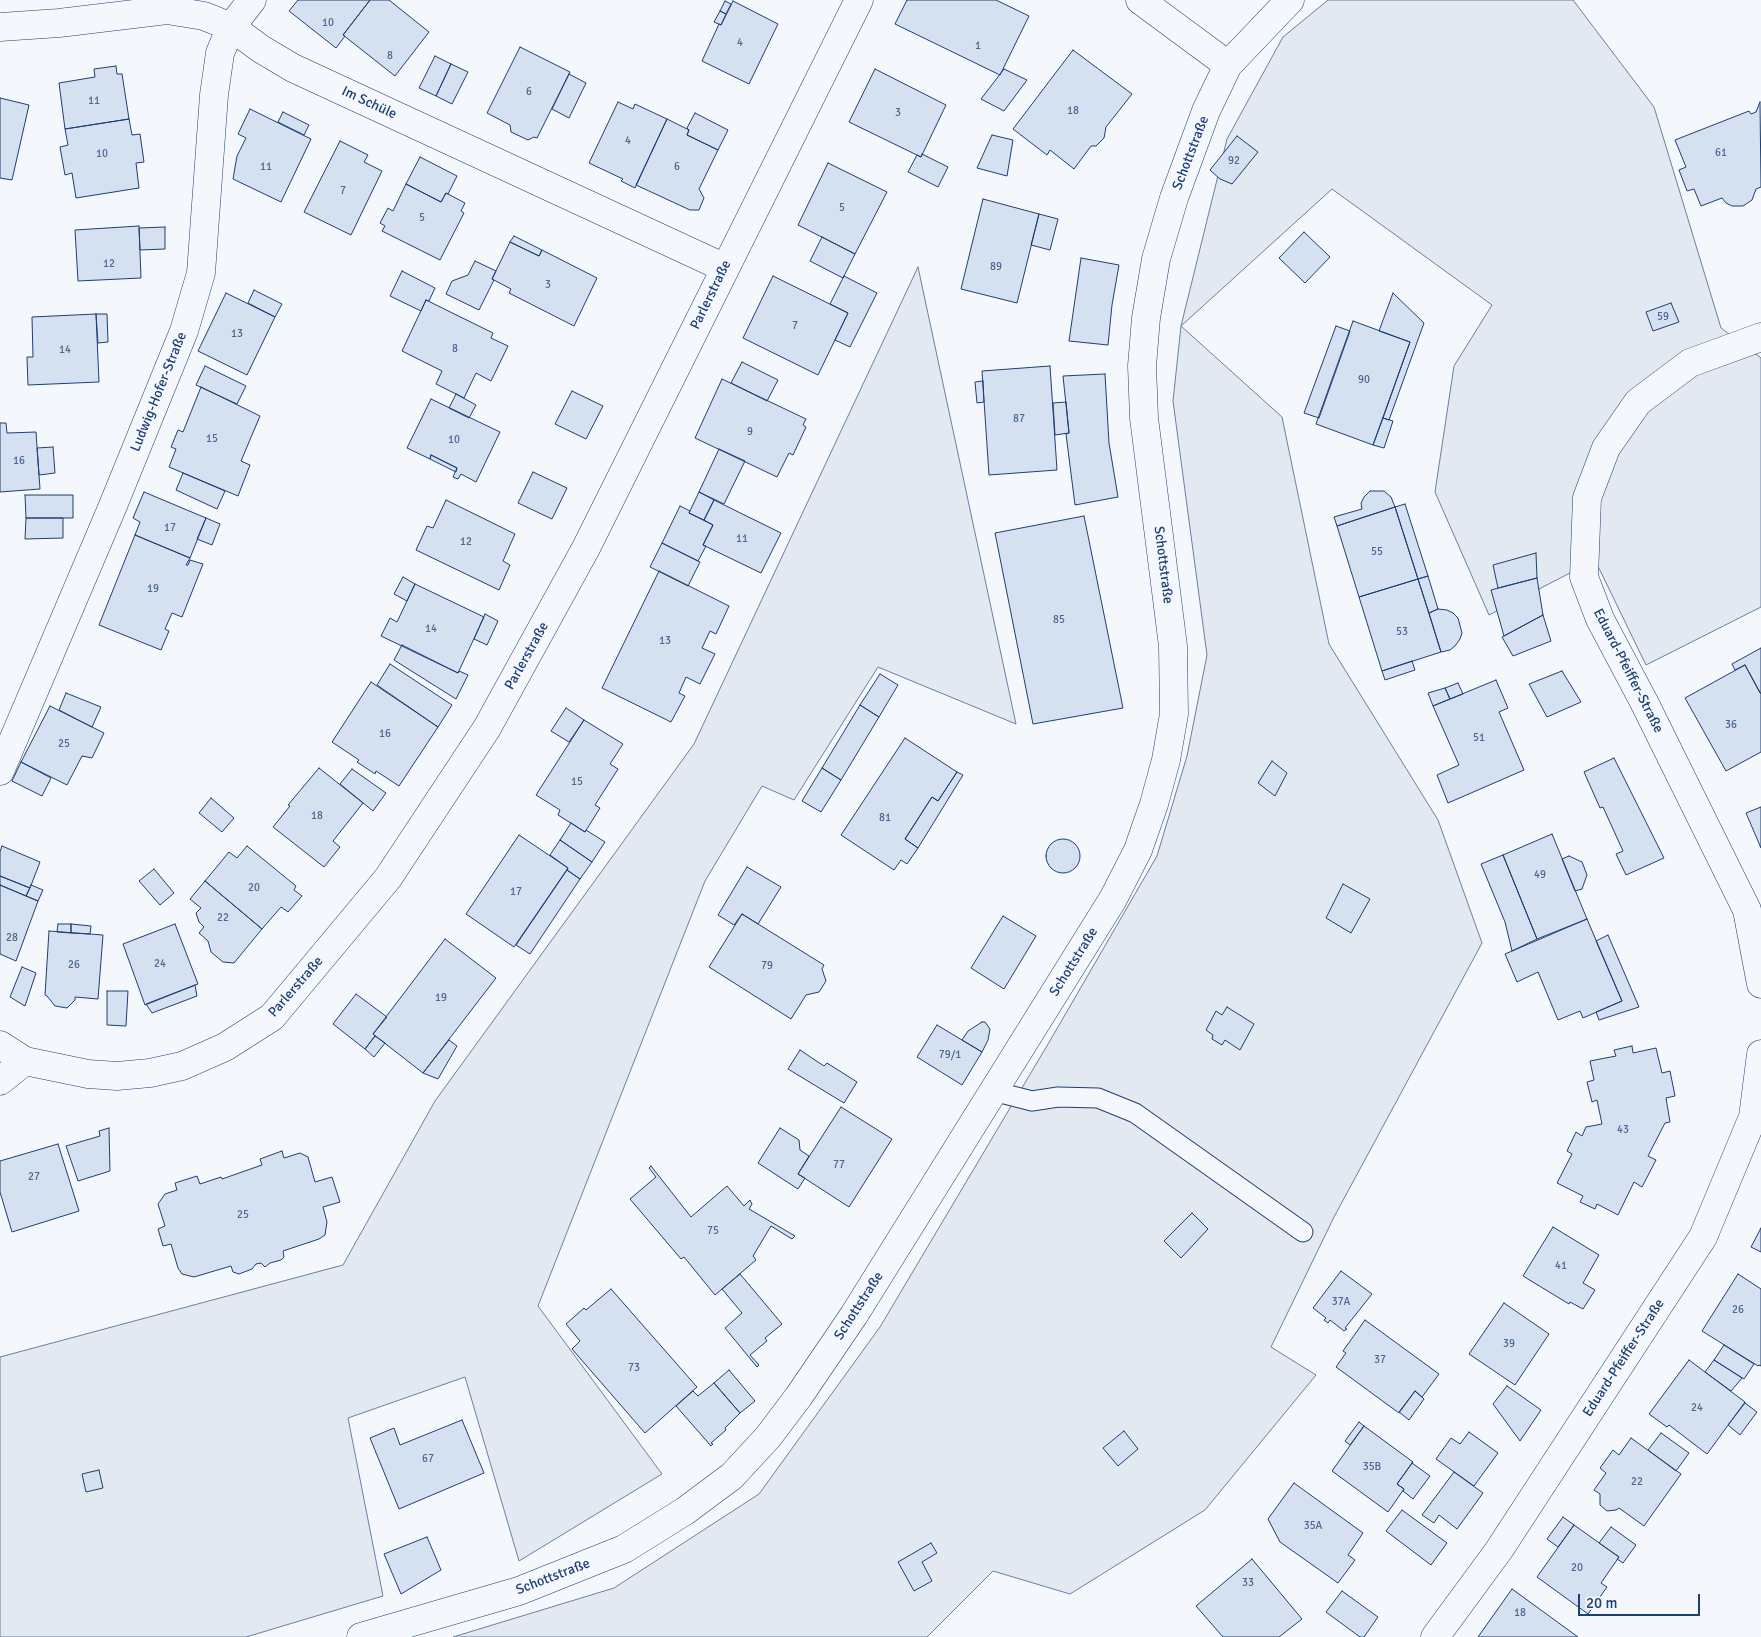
<!DOCTYPE html>
<meta charset="utf-8">
<style>
body{margin:0}
#map{position:relative;width:1761px;height:1637px;overflow:hidden;background:#f4f7fb;font-family:Signika,sans-serif}
canvas{display:block}
.scale{position:absolute;left:1578px;top:1594px;width:122px;height:22px;box-sizing:border-box;border:2px solid #1d3f73;border-top:0;padding-left:6px;font-size:15px;line-height:18px;white-space:nowrap;color:#1d3f73;-webkit-text-stroke:4px #f4f7fb;paint-order:stroke}
</style>
<div id="map">
<canvas width="1761" height="1637"></canvas>
<div class="scale">20 m</div>
</div>
<script>
const c = document.querySelector('canvas').getContext('2d');
c.lineJoin = 'round';
function fillPath(path, color) { c.fillStyle = color; c.fill(path, 'evenodd'); }
const shape = rows => new Path2D(rows.map(r => 'M' + r).join(''));
function stroke(path, color, width, dash) { c.strokeStyle = color; c.lineWidth = width; c.lineCap = dash ? 'butt' : 'round'; c.setLineDash(dash || []); c.stroke(path); }
function drawText(font, color, halo, rows, align = 'center') {
  c.font = font + ' Signika,sans-serif'; c.lineWidth = 4; c.setLineDash([]); c.textBaseline = 'middle'; c.strokeStyle = halo; c.fillStyle = color; for (const [text, x, y, turn = 0] of rows) {
    c.save(); c.translate(x, y); c.rotate((+turn || 0) * Math.PI / 180); c.textAlign = isNaN(turn) ? turn : align; if (halo) c.strokeText(text, 0, 0); c.fillText(text, 0, 0); c.restore();
  }
}
const green = shape([
 [1328,0,1573,0,1654,107,1721,328,1761,358,1761,607,1646,665,1595,560,1489,615,1435,492,1454,366,1492,305,1332,189,1181,326,1282,417,1329,644,1438,820,1482,943,1334,1217,1271,1347,1316,1375,1205,1510,1070,1594,993,1571,927,1637,453,1637,614,1588,759,1494,880,1327,1051,1039,1157,856,1187,756,1207,655,1173,401,1181,326,1227,139,1283,37,1328,0],
 [918,267,1016,724,878,667,794,800,762,786,705,881,538,1306,662,1474,519,1561,465,1377,348,1418,383,1596,246,1637,0,1637,0,1357,343,1265,435,1101,694,744,918,267]
]);
const building = shape([
 [298,0,370,0,343,35,345,36,336,48,289,11,298,0],
 [370,0,389,0,429,32,395,76,343,35,370,0],
 [907,0,996,0,1029,16,1000,75,895,24,907,0],
 [725,1,731,4,726,14,720,11,725,1],
 [733,1,778,24,749,84,702,61,719,24,721,25,733,1],
 [720,11,726,14,721,25,714,22,720,11],
 [520,47,570,72,537,138,534,137,528,140,511,132,510,125,487,113,520,47],
 [1073,50,1132,94,1106,127,1104,138,1096,146,1091,146,1074,169,1050,150,1047,155,1013,129,1073,50],
 [435,56,451,64,436,96,419,88,435,56],
 [451,64,468,72,452,104,436,96,451,64],
 [116,66,117,74,122,74,129,119,65,129,59,83,95,77,94,69,116,66],
 [875,69,946,105,921,157,849,122,875,69],
 [1004,69,1027,80,1004,111,981,99,1004,69],
 [569,74,586,83,569,118,552,109,569,74],
 [0,98,29,105,12,180,0,178,0,98],
 [618,102,633,109,635,104,667,119,635,188,621,181,623,179,589,163,618,102],
 [1760,102,1761,187,1756,189,1752,200,1743,206,1732,206,1726,203,1722,198,1701,206,1694,189,1687,191,1679,170,1686,167,1675,140,1749,111,1751,114,1756,112,1760,102],
 [250,109,311,139,281,202,233,179,237,156,246,138,238,134,250,109],
 [283,112,309,125,304,135,278,122,283,112],
 [695,113,728,130,718,150,687,135,689,130,687,128,695,113],
 [129,119,132,135,140,134,144,162,136,163,139,188,76,198,72,173,65,175,60,147,68,145,65,129,129,119],
 [667,119,689,130,687,135,718,150,699,189,704,198,699,210,690,210,636,185,667,119],
 [992,135,1013,140,1007,176,977,168,992,135],
 [1237,136,1258,152,1232,184,1220,179,1210,170,1237,136],
 [340,141,368,155,364,162,382,171,351,235,304,212,340,141],
 [922,154,948,167,938,187,908,172,917,155,921,157,922,154],
 [420,157,457,176,448,194,446,193,441,202,406,184,420,157],
 [828,163,887,192,855,254,798,225,828,163],
 [406,184,441,202,446,193,465,203,461,211,464,213,440,260,382,231,385,226,380,223,388,208,393,211,406,184],
 [983,199,1039,214,1017,303,961,289,983,199],
 [1039,214,1058,219,1050,250,1031,245,1039,214],
 [139,226,141,278,78,281,75,230,139,226],
 [165,227,165,249,140,250,139,228,165,227],
 [1304,232,1330,257,1305,283,1279,258,1304,232],
 [514,236,542,250,539,256,510,242,514,236],
 [822,237,855,254,843,278,810,261,822,237],
 [510,242,539,256,542,250,597,278,574,326,509,293,511,289,492,279,510,242],
 [1081,258,1119,265,1112,305,1108,345,1069,341,1081,258],
 [475,261,496,271,492,279,494,280,479,310,446,294,452,281,468,275,475,261],
 [402,271,435,288,429,301,426,300,421,311,390,296,402,271],
 [773,276,848,313,818,375,743,338,773,276],
 [844,276,877,293,850,347,835,340,848,313,830,304,844,276],
 [254,290,282,304,275,317,248,303,254,290],
 [226,293,275,317,247,375,198,351,226,293],
 [1393,293,1424,323,1389,420,1383,418,1410,342,1379,331,1393,293],
 [426,300,493,333,491,338,508,346,491,381,476,373,464,398,436,384,442,371,402,351,426,300],
 [1671,303,1679,322,1653,331,1646,312,1671,303],
 [96,314,99,382,28,385,27,357,33,357,32,317,96,314],
 [96,314,107,314,108,342,98,343,96,314],
 [1353,321,1410,342,1373,445,1316,424,1353,321],
 [1336,326,1350,331,1319,418,1304,413,1336,326],
 [742,362,778,380,767,401,731,383,742,362],
 [205,366,246,386,237,404,196,385,205,366],
 [1050,366,1057,470,989,475,982,371,1050,366],
 [1105,374,1109,443,1118,497,1075,505,1066,434,1069,433,1063,376,1105,374],
 [722,379,806,419,803,425,806,427,793,455,789,453,777,477,695,438,722,379],
 [983,381,984,402,977,403,975,382,983,381],
 [201,387,260,416,241,461,250,465,238,496,169,467,176,449,171,447,178,430,183,432,201,387],
 [572,391,603,406,586,439,555,424,572,391],
 [456,394,476,405,469,418,449,408,456,394],
 [431,399,500,432,476,482,461,474,458,479,453,477,457,468,431,455,430,459,407,448,431,399],
 [1066,402,1069,433,1055,435,1053,403,1066,402],
 [1383,418,1393,421,1384,448,1373,445,1383,418],
 [0,423,6,423,7,433,36,432,40,489,0,492,0,423],
 [53,447,55,473,39,475,37,448,53,447],
 [719,449,745,461,724,504,699,492,719,449],
 [431,455,457,468,456,472,430,459,431,455],
 [533,472,567,488,552,519,518,503,533,472],
 [183,473,225,491,217,509,176,490,183,473],
 [1370,491,1384,491,1391,497,1395,507,1337,526,1334,517,1362,509,1361,503,1364,497,1370,491],
 [144,492,206,518,190,558,135,535,140,522,133,518,144,492],
 [699,492,714,500,704,520,689,513,699,492],
 [25,495,73,495,73,518,26,518,25,495],
 [446,500,515,534,503,561,510,565,499,590,416,550,427,526,433,528,446,500],
 [714,500,781,533,761,573,703,545,713,525,704,520,714,500],
 [1405,504,1428,576,1418,579,1395,507,1405,504],
 [680,506,690,511,689,513,713,525,703,545,706,546,698,561,662,543,680,506],
 [1395,507,1418,579,1359,597,1337,526,1395,507],
 [1084,516,1123,708,1033,724,995,533,1084,516],
 [26,518,63,518,63,538,25,539,26,518],
 [206,518,220,524,212,545,197,539,206,518],
 [135,535,190,558,186,565,188,565,190,560,203,564,182,617,172,613,165,629,169,631,161,650,99,625,135,535],
 [662,543,700,562,688,586,650,567,662,543],
 [1536,553,1537,578,1498,588,1493,565,1536,553],
 [659,571,729,606,716,634,710,631,702,648,715,654,700,684,686,677,679,693,685,696,671,722,602,688,659,571],
 [1428,576,1438,609,1429,613,1418,579,1428,576],
 [403,577,415,584,407,601,394,594,403,577],
 [1537,578,1543,615,1504,636,1491,590,1537,578],
 [1418,579,1441,652,1382,671,1359,597,1418,579],
 [415,584,484,617,458,673,381,636,390,618,397,622,415,584],
 [1438,609,1447,610,1453,613,1458,618,1462,633,1460,639,1455,646,1450,650,1441,652,1429,613,1438,609],
 [485,614,498,621,487,645,474,639,485,614],
 [1543,615,1551,641,1513,656,1502,637,1543,615],
 [402,645,458,673,459,671,468,675,456,699,394,660,402,645],
 [1761,648,1761,693,1760,693,1745,665,1735,670,1732,664,1761,648],
 [1412,661,1415,670,1385,680,1382,671,1412,661],
 [390,664,452,705,438,727,377,685,390,664],
 [1745,665,1761,694,1761,752,1726,771,1685,698,1745,665],
 [1562,671,1581,702,1547,717,1529,684,1562,671],
 [880,674,898,685,879,717,860,705,880,674],
 [1496,680,1508,708,1499,712,1524,770,1448,803,1437,775,1459,765,1433,706,1496,680],
 [371,682,438,727,399,786,376,771,375,774,357,762,359,760,332,742,371,682],
 [1458,683,1463,694,1450,699,1445,688,1458,683],
 [1445,688,1450,699,1433,706,1428,693,1445,688],
 [66,693,101,707,92,727,59,710,66,693],
 [860,705,879,717,841,780,822,768,860,705],
 [50,706,104,733,92,758,82,756,67,785,21,762,50,706],
 [566,708,584,720,569,742,551,731,566,708],
 [584,720,623,744,610,764,618,769,595,805,600,808,585,832,558,815,560,810,536,795,584,720],
 [905,738,957,772,938,801,932,797,905,839,918,848,907,864,901,860,894,870,841,835,905,738],
 [1614,758,1664,858,1626,875,1616,854,1623,851,1603,807,1600,808,1584,772,1614,758],
 [1272,761,1287,773,1275,796,1258,783,1272,761],
 [21,762,51,778,42,796,12,781,21,762],
 [319,768,363,803,333,841,340,847,324,867,273,827,290,806,288,805,319,768],
 [822,768,841,780,821,812,802,801,822,768],
 [352,769,386,793,373,811,340,784,352,769],
 [957,772,963,775,918,848,905,839,932,797,938,801,957,772],
 [211,798,234,818,222,832,199,813,211,798],
 [1761,807,1761,848,1746,813,1761,807],
 [571,823,585,832,586,830,605,842,592,862,560,840,571,823],
 [1552,834,1587,919,1537,939,1503,855,1552,834],
 [519,835,568,868,514,947,466,914,519,835],
 '1046 856a17 17 0 1 1 34 0a17 17 0 1 1-34 0Z',
 [560,840,592,862,580,879,567,870,568,868,550,855,560,840],
 [2,846,40,862,30,888,0,876,0,852,2,846],
 [247,846,296,886,294,890,302,896,288,912,281,907,262,929,205,881,229,852,237,858,247,846],
 [1503,855,1537,939,1512,951,1505,922,1481,864,1503,855],
 [1569,856,1582,862,1587,875,1582,889,1575,891,1562,859,1569,856],
 [747,867,781,887,758,924,742,914,734,925,718,915,747,867],
 [154,869,174,893,160,905,139,881,154,869],
 [567,870,580,879,530,954,516,945,567,870],
 [0,876,30,888,26,896,0,885,0,876],
 [205,881,262,929,234,963,223,962,211,952,208,941,199,933,204,927,199,922,196,913,201,908,190,899,205,881],
 [1343,884,1370,899,1351,933,1326,918,1343,884],
 [0,885,38,901,16,961,0,954,0,885],
 [31,885,43,890,38,901,26,896,31,885],
 [742,914,824,965,822,969,826,981,819,992,806,995,791,1019,709,967,742,914],
 [1003,916,1036,936,1004,989,971,968,1003,916],
 [1587,919,1622,1001,1583,1018,1580,1011,1558,1020,1538,972,1517,982,1505,954,1587,919],
 [58,924,71,924,71,933,57,932,58,924],
 [71,924,91,926,90,934,71,933,71,924],
 [175,924,198,984,145,1005,123,944,175,924],
 [49,931,103,935,98,999,75,997,75,1000,67,1008,55,1006,47,996,45,995,49,931],
 [1608,935,1639,1007,1599,1020,1596,1012,1622,1001,1596,941,1608,935],
 [445,939,496,978,423,1073,373,1034,445,939],
 [22,967,36,973,25,1006,10,997,22,967],
 [195,985,197,996,152,1013,146,1004,195,985],
 [107,991,128,991,126,1026,107,1025,107,991],
 [356,994,387,1017,373,1034,375,1036,365,1049,333,1024,356,994],
 [1227,1007,1254,1024,1240,1050,1225,1040,1222,1045,1212,1039,1213,1035,1206,1030,1216,1011,1222,1015,1227,1007],
 [982,1022,985,1022,990,1029,988,1040,982,1052,962,1040,968,1031,982,1022],
 [937,1025,982,1052,962,1085,917,1057,937,1025],
 [375,1036,385,1043,374,1057,365,1049,375,1036],
 [449,1040,457,1046,438,1079,423,1073,449,1040],
 [1632,1046,1633,1053,1656,1048,1662,1073,1670,1071,1675,1096,1666,1098,1670,1122,1665,1123,1648,1156,1656,1160,1642,1187,1634,1182,1618,1215,1597,1204,1595,1209,1580,1202,1583,1196,1557,1183,1572,1154,1567,1151,1576,1132,1582,1136,1586,1127,1602,1124,1597,1100,1592,1102,1587,1082,1594,1080,1590,1061,1616,1056,1614,1050,1632,1046],
 [800,1050,824,1066,827,1063,857,1082,844,1103,788,1069,800,1050],
 [841,1107,892,1139,849,1207,798,1174,841,1107],
 [109,1128,110,1171,78,1181,66,1146,100,1136,99,1131,109,1128],
 [780,1128,799,1140,800,1150,809,1156,798,1174,805,1178,798,1189,758,1163,780,1128],
 [58,1144,79,1211,12,1232,0,1192,0,1161,58,1144],
 [282,1151,284,1158,300,1153,308,1157,315,1182,332,1177,340,1202,323,1207,327,1222,325,1235,319,1239,283,1251,284,1257,281,1260,270,1263,265,1267,261,1263,256,1264,252,1269,239,1274,233,1272,231,1266,194,1277,182,1274,178,1268,171,1244,163,1246,158,1229,165,1226,158,1204,165,1194,177,1190,175,1183,197,1176,200,1184,221,1177,222,1179,262,1165,260,1159,282,1151],
 [651,1166,691,1217,727,1186,744,1206,750,1200,752,1204,749,1209,795,1236,792,1239,771,1226,753,1256,756,1260,715,1295,684,1257,681,1259,630,1199,656,1177,649,1168,651,1166],
 [1192,1213,1208,1229,1181,1258,1164,1241,1192,1213],
 [1553,1227,1599,1255,1583,1283,1595,1290,1583,1309,1570,1302,1569,1304,1523,1276,1553,1227],
 [1761,1228,1761,1252,1751,1247,1761,1228],
 [1341,1271,1372,1294,1345,1328,1347,1329,1344,1331,1330,1320,1328,1323,1324,1320,1326,1318,1313,1308,1341,1271],
 [740,1274,782,1324,765,1338,767,1341,750,1355,759,1365,757,1367,725,1328,742,1313,722,1289,740,1274],
 [1738,1274,1761,1289,1761,1366,1759,1365,1758,1366,1702,1331,1738,1274],
 [611,1289,697,1387,645,1433,572,1349,580,1341,566,1324,584,1308,586,1310,611,1289],
 [1504,1303,1549,1334,1515,1385,1469,1354,1504,1303],
 [1365,1320,1439,1374,1422,1397,1415,1391,1399,1413,1336,1367,1346,1353,1343,1351,1365,1320],
 [1724,1345,1754,1364,1744,1379,1714,1360,1724,1345],
 [1689,1360,1745,1402,1707,1454,1669,1425,1667,1427,1649,1414,1689,1360],
 [1714,1360,1742,1378,1731,1391,1705,1372,1714,1360],
 [729,1370,755,1401,740,1413,714,1383,729,1370],
 [714,1383,740,1413,725,1428,726,1430,711,1443,713,1444,711,1446,676,1406,693,1391,698,1396,714,1383],
 [1507,1386,1541,1410,1520,1441,1493,1404,1507,1386],
 [1415,1391,1424,1399,1409,1420,1399,1412,1415,1391],
 [1745,1403,1757,1412,1740,1435,1728,1425,1745,1403],
 [462,1420,484,1473,399,1509,370,1438,394,1428,400,1445,462,1420],
 [1359,1422,1364,1426,1350,1445,1345,1441,1359,1422],
 [1364,1426,1413,1462,1397,1484,1404,1489,1388,1512,1332,1471,1364,1426],
 [1124,1431,1138,1449,1118,1466,1103,1448,1124,1431],
 [1469,1432,1498,1453,1474,1486,1436,1459,1451,1438,1460,1444,1469,1432],
 [1661,1433,1689,1453,1676,1471,1648,1450,1661,1433],
 [1631,1438,1681,1474,1644,1526,1619,1508,1616,1510,1607,1511,1600,1505,1600,1494,1594,1490,1606,1473,1600,1468,1613,1450,1619,1455,1631,1438],
 [1412,1463,1430,1476,1413,1499,1403,1491,1404,1489,1397,1484,1412,1463],
 [99,1470,103,1488,86,1492,82,1474,99,1470],
 [1454,1472,1483,1493,1457,1529,1439,1515,1434,1523,1422,1515,1454,1472],
 [1294,1483,1363,1533,1348,1555,1355,1560,1338,1583,1280,1542,1268,1519,1294,1483],
 [1402,1510,1447,1543,1431,1565,1386,1531,1402,1510],
 [1563,1517,1574,1525,1558,1547,1547,1539,1563,1517],
 [1574,1525,1619,1557,1601,1583,1607,1587,1588,1614,1537,1577,1574,1525],
 [1611,1527,1636,1545,1623,1563,1617,1559,1619,1557,1599,1543,1611,1527],
 [427,1537,441,1570,401,1594,384,1554,427,1537],
 [931,1543,937,1553,922,1562,932,1581,914,1591,898,1562,931,1543],
 [1252,1559,1302,1619,1279,1637,1223,1637,1196,1606,1252,1559],
 [1512,1589,1578,1637,1478,1637,1512,1589],
 [1342,1591,1378,1617,1364,1637,1360,1637,1326,1612,1342,1591]
]);
const lane = shape([
 [993,1091,1032,1101,1058,1097,1098,1098,1135,1113,1303,1232]
]);
const street = shape([
 [1140,0,1228,65],
 [0,27,59,23,167,10,204,16,231,27,261,49,293,68,725,268],
 [1761,337,1690,363,1638,402,1606,448,1587,498,1584,577,1600,619,1644,702,1747,910,1761,984],
 [0,771,112,508,184,331,201,273,214,95,220,53,231,27,252,0],
 [0,1045,25,1061,88,1074,117,1076,150,1073,182,1066,225,1047,272,1017,388,878,487,728,586,548,859,0],
 [0,1081,25,1061],
 [361,1637,519,1591,624,1549,685,1511,732,1476,768,1437,799,1396,854,1315,1113,899,1138,850,1154,804,1166,760,1174,714,1173,646,1144,418,1142,366,1146,318,1156,259,1174,198,1206,111,1228,65,1290,0],
 [1435,1637,1499,1550,1703,1237,1753,1117,1761,1054]
]);
const numberNames = [
 ["10",328,23],
 ["4",740,43],
 ["1",978,46],
 ["8",390,56],
 ["6",529,92],
 ["11",94,101],
 ["18",1073,111],
 ["3",898,113],
 ["4",628,141],
 ["61",1721,153],
 ["10",102,154],
 ["92",1234,161],
 ["11",266,167],
 ["6",677,167],
 ["7",343,191],
 ["5",842,208],
 ["5",422,218],
 ["12",109,264],
 ["89",996,267],
 ["3",548,285],
 ["59",1663,317],
 ["7",795,326],
 ["13",237,334],
 ["8",455,349],
 ["14",65,350],
 ["90",1364,380],
 ["87",1019,419],
 ["9",750,432],
 ["15",212,439],
 ["10",454,440],
 ["16",19,461],
 ["17",170,528],
 ["11",742,539],
 ["12",466,542],
 ["55",1377,552],
 ["19",153,589],
 ["85",1059,620],
 ["14",431,629],
 ["53",1402,632],
 ["13",665,641],
 ["36",1731,725],
 ["16",385,734],
 ["51",1479,738],
 ["25",64,744],
 ["15",577,782],
 ["18",317,816],
 ["81",885,818],
 ["49",1540,875],
 ["20",254,888],
 ["17",516,892],
 ["22",223,918],
 ["28",12,938],
 ["24",160,964],
 ["26",74,965],
 ["79",767,966],
 ["19",441,998],
 ["79/1",950,1055],
 ["43",1623,1130],
 ["77",839,1165],
 ["27",34,1177],
 ["25",243,1215],
 ["75",713,1231],
 ["41",1561,1266],
 ["37A",1341,1302],
 ["26",1738,1310],
 ["39",1509,1344],
 ["37",1380,1360],
 ["73",634,1368],
 ["24",1697,1408],
 ["67",428,1459],
 ["35B",1372,1467],
 ["22",1637,1482],
 ["35A",1313,1526],
 ["20",1577,1568],
 ["33",1248,1583],
 ["18",1520,1613]
];
const streetNames = [
 ["Im Schüle",369,103,25],
 ["Schottstraße",1191,153,-69],
 ["Parlerstraße",711,295,-64],
 ["Ludwig-Hofer-Straße",159,392,-68],
 ["Schottstraße",1163,565,83],
 ["Parlerstraße",527,656,-61],
 ["Eduard-Pfeiffer-Straße",1628,671,63],
 ["Schottstraße",1074,962,-58],
 ["Parlerstraße",296,987,-49],
 ["Schottstraße",859,1306,-57],
 ["Eduard-Pfeiffer-Straße",1624,1358,-57],
 ["Schottstraße",553,1577,-21]
];
fillPath(green, '#e3e9f0');
stroke(green, '#687fa3', 1);
fillPath(building, '#d5e0f0');
stroke(building, '#1d3f73', 1);
stroke(lane, '#1d3f73', 21);
stroke(street, '#1d3f73', 29);
stroke(lane, '#f4f7fb', 19);
stroke(street, '#f4f7fb', 28);
drawText('11px', '#4b6792', null, numberNames);
drawText('14px', '#1d3f73', '#f4f7fb', streetNames);
</script>
